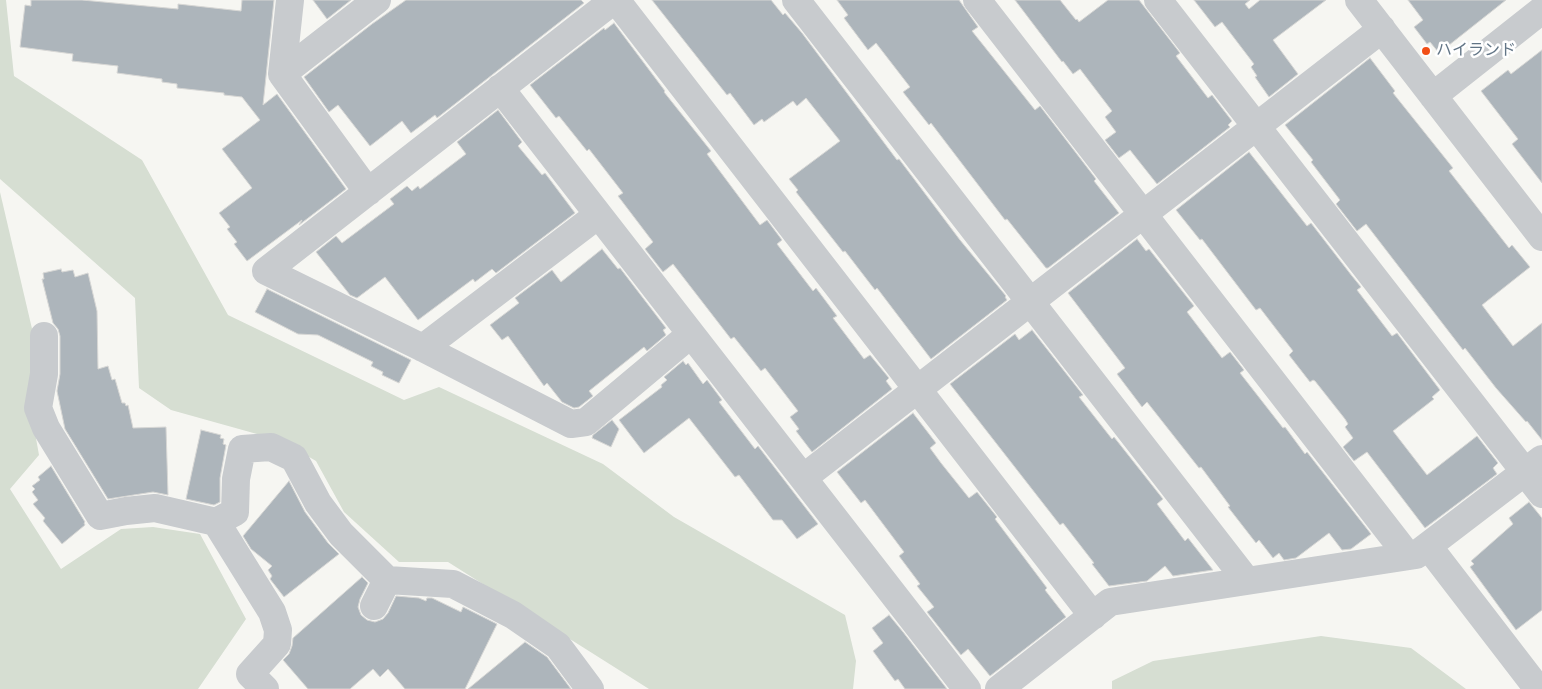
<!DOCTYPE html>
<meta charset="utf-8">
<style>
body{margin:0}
canvas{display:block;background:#f6f6f2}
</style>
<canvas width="1542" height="689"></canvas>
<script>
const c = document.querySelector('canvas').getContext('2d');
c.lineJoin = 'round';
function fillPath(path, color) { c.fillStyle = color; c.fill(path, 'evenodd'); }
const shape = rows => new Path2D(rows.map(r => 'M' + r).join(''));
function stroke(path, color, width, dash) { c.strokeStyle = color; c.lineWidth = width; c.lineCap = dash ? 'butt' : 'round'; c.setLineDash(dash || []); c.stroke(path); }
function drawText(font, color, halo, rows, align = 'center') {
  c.font = font + ' "DejaVu Sans","Noto Sans JP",sans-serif'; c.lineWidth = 5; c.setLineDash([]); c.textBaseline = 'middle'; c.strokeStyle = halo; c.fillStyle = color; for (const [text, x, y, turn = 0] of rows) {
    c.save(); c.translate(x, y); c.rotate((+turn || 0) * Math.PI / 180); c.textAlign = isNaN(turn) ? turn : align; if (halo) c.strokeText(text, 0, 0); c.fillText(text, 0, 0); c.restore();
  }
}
const green = shape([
 [0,0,6,0,14,76,142,160,228,315,404,400,439,387,603,464,674,517,845,615,856,661,853,689,649,689,448,562,399,562,344,512,316,461,282,441,171,410,139,388,135,298,0,179],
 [0,192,33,333,30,405,39,455,10,489,61,569,121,529,153,527,200,534,246,619,198,689,0,689],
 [1321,636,1411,648,1466,689,1112,689,1112,681,1153,661]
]);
const building = shape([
 [31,0,82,0,178,9,178,4,241,11,242,0,274,0,263,105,277,94,346,189,299,225,302,220,247,261,234,244,237,242,227,229,230,227,219,213,252,188,222,149,260,120,242,97,224,95,224,93,177,88,177,84,162,82,162,79,117,73,118,66,72,61,73,54,20,47,25,5,31,6,31,0],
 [313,0,351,0,327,19,313,0],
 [406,0,581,0,584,3,437,118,435,115,411,133,402,121,370,146,338,105,329,112,304,77,372,24,406,0],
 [652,0,771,0,783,15,785,13,802,33,897,160,899,159,960,240,1006,296,1005,297,1007,300,931,359,877,288,875,290,845,251,843,252,796,192,798,190,789,179,840,141,806,98,797,106,793,101,764,122,762,119,754,125,730,93,727,95,652,0],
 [837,0,959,0,978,27,972,31,1035,110,1040,106,1096,179,1094,181,1119,213,1048,268,1046,268,1007,219,1005,220,931,123,929,125,903,92,910,87,876,43,868,50,844,18,848,15,837,0],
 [1015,0,1060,0,1076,20,1077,19,1079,22,1108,0,1139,0,1180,53,1176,56,1208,98,1212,95,1232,121,1228,125,1230,127,1157,184,1130,150,1119,158,1105,140,1116,132,1105,117,1112,111,1080,69,1073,74,1063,61,1062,62,1015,0],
 [1194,0,1250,0,1245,4,1249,9,1260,0,1326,0,1273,40,1298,74,1269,97,1255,77,1257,76,1251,67,1254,64,1222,22,1215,27,1194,0],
 [1408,0,1506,0,1439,53,1430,42,1427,44,1414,27,1423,20,1408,0],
 [614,23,665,91,664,92,711,151,707,154,760,225,767,220,782,240,777,244,813,291,816,288,837,316,833,318,864,359,870,355,889,378,886,381,892,389,812,452,796,431,799,429,790,417,798,411,765,368,761,371,734,337,731,339,673,264,663,272,645,249,653,242,618,196,623,193,589,149,587,151,559,116,556,118,530,85,604,28,605,30,614,23],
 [1542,50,1542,183,1512,144,1518,139,1481,91,1508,70,1511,74,1542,50],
 [1370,58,1395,91,1393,93,1453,168,1449,171,1509,248,1512,245,1530,267,1482,305,1513,346,1542,323,1542,440,1527,421,1526,422,1496,388,1465,348,1463,350,1366,224,1357,231,1336,204,1340,200,1311,162,1313,160,1285,125,1370,58],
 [498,110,522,142,518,146,542,175,545,173,575,213,496,273,492,269,475,282,473,279,418,320,385,277,357,298,350,295,316,252,336,236,342,243,394,204,390,199,407,186,412,191,418,186,420,189,466,154,457,142,498,110],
 [1249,152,1307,226,1311,223,1352,276,1361,287,1357,290,1392,336,1397,333,1440,390,1432,397,1434,399,1393,431,1427,475,1477,436,1498,463,1493,468,1497,474,1425,528,1367,452,1354,461,1343,447,1353,438,1345,427,1348,424,1345,419,1315,381,1313,380,1310,382,1289,355,1293,351,1260,308,1256,310,1202,239,1200,240,1176,210,1249,152],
 [1137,239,1146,251,1149,249,1194,306,1187,312,1222,358,1230,352,1244,370,1240,373,1283,428,1285,427,1305,454,1307,452,1371,534,1351,549,1342,550,1329,533,1296,558,1284,560,1279,553,1273,558,1259,540,1256,543,1228,507,1230,506,1201,467,1199,468,1147,402,1142,407,1117,374,1125,368,1068,293,1137,239],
 [602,249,618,269,620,268,666,328,663,330,666,335,647,351,644,347,589,391,593,396,579,407,574,408,562,402,547,383,544,386,508,336,502,340,490,325,519,303,515,298,552,270,561,282,602,249],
 [61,269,62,272,73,270,75,277,88,273,97,311,98,369,108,366,112,380,115,379,122,403,125,403,126,406,128,405,133,428,166,427,168,495,153,492,108,499,65,429,57,391,60,374,60,336,58,329,53,323,42,279,44,279,43,273,61,269],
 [267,289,411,360,399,383,382,375,383,372,371,366,373,362,318,335,298,334,255,312,267,289],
 [1032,330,1083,395,1079,397,1112,439,1114,437,1163,499,1157,504,1185,541,1188,538,1213,570,1173,576,1165,566,1147,581,1109,586,1092,564,1094,563,1063,523,1060,525,950,384,1015,334,1019,340,1032,330],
 [683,361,686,365,688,363,703,384,707,380,722,400,719,402,755,449,758,446,818,524,797,539,782,520,773,520,739,475,735,477,689,418,644,453,619,420,662,387,661,385,667,380,664,377,683,361],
 [913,413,936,443,930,448,941,463,969,498,977,492,997,517,995,519,1047,588,1045,590,1066,617,990,676,968,649,961,655,927,612,934,607,917,586,920,584,899,556,904,552,865,500,861,503,837,472,913,413],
 [612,420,619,429,611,447,592,438,593,435,612,420],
 [201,430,221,435,220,438,224,439,223,444,226,445,220,478,220,502,214,505,186,499,201,430],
 [51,466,85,522,84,523,85,525,62,544,43,521,45,518,33,504,38,500,32,492,35,489,32,486,40,480,38,477,51,466],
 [289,481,305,512,328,543,339,554,284,597,270,579,272,576,268,570,272,566,251,549,243,536,289,481],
 [1529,502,1542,518,1542,610,1516,630,1470,567,1474,564,1471,561,1513,524,1509,518,1529,502],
 [362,577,368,583,360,599,358,607,361,615,367,620,375,622,383,619,388,613,396,596,419,598,426,601,427,598,432,598,461,612,463,607,497,624,465,689,405,689,388,669,380,677,373,669,350,689,308,689,283,660,289,654,292,646,293,638,362,577],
 [889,615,903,632,947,689,905,689,898,679,895,681,873,651,883,643,872,628,889,615],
 [525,642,547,657,571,689,468,689,525,642]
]);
const minor = shape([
 [290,0,282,74,368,192],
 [614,0,266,271,423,348,571,424,586,422,691,334],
 [616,0,1093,616],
 [796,0,1247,581],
 [977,0,1408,556],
 [1158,0,1542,494],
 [1359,0,1542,237],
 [282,74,377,0],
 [500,88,967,689],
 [1433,96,1542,10],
 [44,336,44,374,38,408,46,428,100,516,126,511,155,508,216,522,235,512,236,479,242,449,271,447,294,458,318,503,341,534,387,580,453,584,513,615,558,646,590,689],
 [423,348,598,215],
 [803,478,1382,29],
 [216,522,272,612,278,630,277,644,250,674,265,689],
 [1428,546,1538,689],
 [374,606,387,580],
 [999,689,1110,602,1416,555,1542,459]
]);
const markers = [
 [1426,51,5,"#f24f16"]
];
const poiNames = [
 ["ハイランド",1436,51]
];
fillPath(green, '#d6ded2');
fillPath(building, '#adb5bb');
stroke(building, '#d7d7d5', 1);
stroke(minor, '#c8cbce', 28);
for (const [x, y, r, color] of markers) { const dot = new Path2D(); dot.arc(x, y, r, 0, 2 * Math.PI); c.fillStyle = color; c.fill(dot); stroke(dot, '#fff', 2); }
drawText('16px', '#627586', '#fff', poiNames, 'left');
</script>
